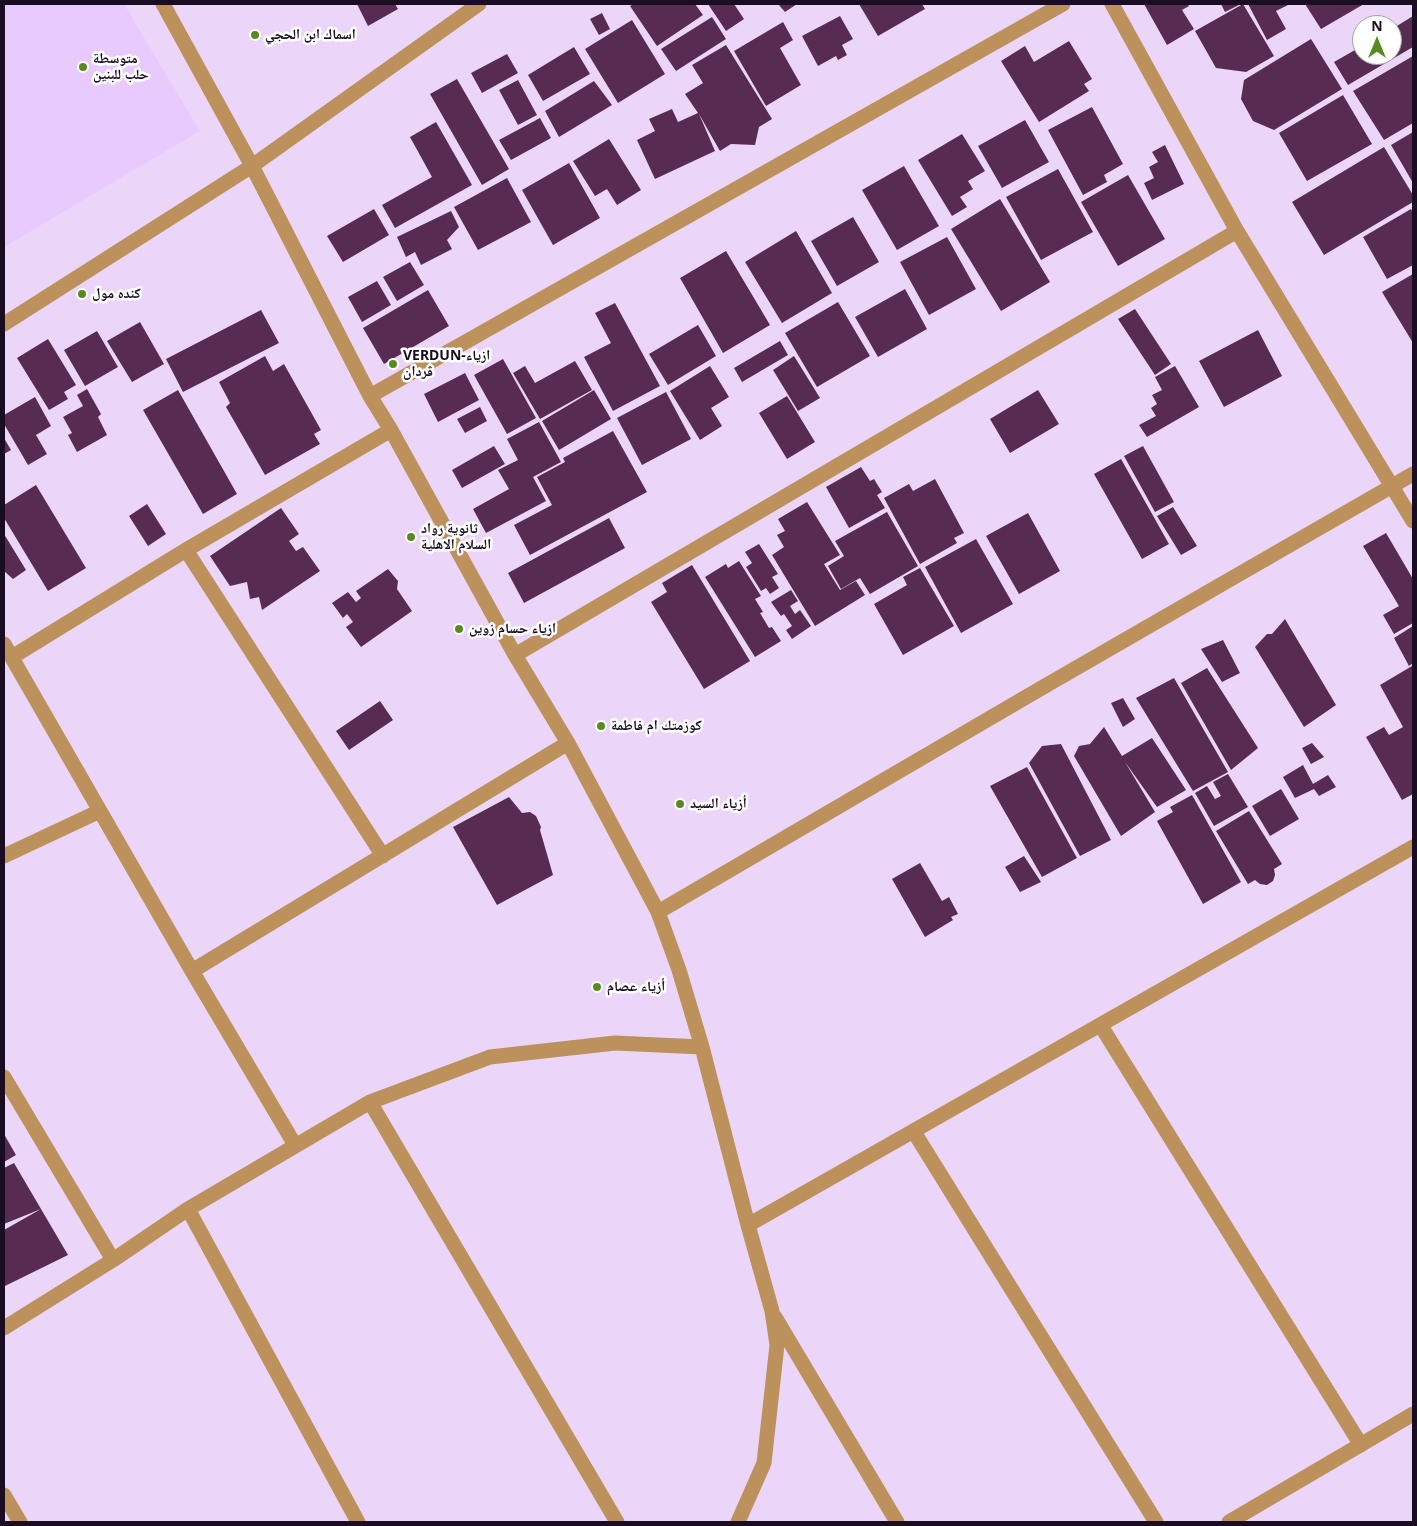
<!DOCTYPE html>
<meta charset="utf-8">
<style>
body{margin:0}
#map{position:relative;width:1417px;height:1526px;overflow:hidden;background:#ebd6f9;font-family:"Noto Sans",sans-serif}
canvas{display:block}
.frame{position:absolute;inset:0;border:5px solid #1a0d22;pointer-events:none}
.north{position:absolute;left:1352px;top:15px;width:50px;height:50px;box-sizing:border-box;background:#fff;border:1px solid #a39ea7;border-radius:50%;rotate:0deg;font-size:14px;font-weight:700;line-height:20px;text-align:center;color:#1a0d22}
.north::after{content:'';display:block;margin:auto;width:18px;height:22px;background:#598a20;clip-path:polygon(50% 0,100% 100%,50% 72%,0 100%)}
</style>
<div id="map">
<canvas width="1417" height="1526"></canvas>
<div class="frame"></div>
<div class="north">N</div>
</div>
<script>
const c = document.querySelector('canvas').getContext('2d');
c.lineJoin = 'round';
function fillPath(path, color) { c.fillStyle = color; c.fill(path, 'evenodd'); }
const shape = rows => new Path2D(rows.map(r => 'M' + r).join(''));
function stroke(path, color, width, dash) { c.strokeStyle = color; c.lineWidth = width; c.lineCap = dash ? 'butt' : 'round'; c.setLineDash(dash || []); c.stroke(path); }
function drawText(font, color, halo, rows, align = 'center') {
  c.font = font + ' "Noto Sans","Noto Naskh Arabic",sans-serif'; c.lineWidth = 5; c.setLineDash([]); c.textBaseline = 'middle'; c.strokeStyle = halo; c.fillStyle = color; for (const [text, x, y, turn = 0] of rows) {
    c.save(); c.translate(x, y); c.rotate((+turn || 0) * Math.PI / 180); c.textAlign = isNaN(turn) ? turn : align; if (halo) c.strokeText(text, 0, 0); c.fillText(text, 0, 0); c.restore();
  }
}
const built = shape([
 [4,4,124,4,200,131,4,247]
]);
const building = shape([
 [357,4,395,4,398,9,368,26],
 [634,4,695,4,703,15,657,46,630,6],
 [708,4,734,4,744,19,726,31],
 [778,4,797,4,785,12],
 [859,4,922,4,925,9,878,36],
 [1144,4,1188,4,1189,6,1182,10,1194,29,1167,45],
 [1221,4,1241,4,1225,12],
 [1243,4,1274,56,1246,72,1216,68,1195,31],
 [1248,4,1290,4,1276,11,1286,29,1267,40],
 [1305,4,1364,4,1321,29],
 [602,13,610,29,599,35,590,19],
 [840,16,853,39,842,45,847,55,838,60,836,56,818,66,802,36],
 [1413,16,1413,47,1348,85,1334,62,1362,46,1362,55,1392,55,1392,29],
 [712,17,726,39,676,71,661,49],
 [632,20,665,74,618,103,585,49],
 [783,22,793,40,780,48,801,85,766,106,734,51],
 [1311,39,1342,89,1274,130,1253,121,1241,99,1244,80],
 [1069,41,1092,79,1084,84,1089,91,1039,122,1001,61,1025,46,1034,62],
 [726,45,772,119,759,127,755,145,731,144,720,151,699,114,715,151,655,179,637,140,655,131,649,119,672,109,678,122,698,113,685,94,703,83,692,65],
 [574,47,590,74,543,101,528,75],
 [507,54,518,73,482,93,471,73],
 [1413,56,1413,123,1384,140,1353,91],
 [457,79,509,169,482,185,430,94],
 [518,80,537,115,518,125,499,90],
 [594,81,612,105,559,137,545,111],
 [1343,95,1372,144,1307,181,1279,133],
 [1092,107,1123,164,1104,175,1107,182,1083,195,1048,130],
 [540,118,551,138,511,160,499,140],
 [1025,120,1049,162,1002,188,978,146],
 [436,122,472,185,395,228,382,205,432,177,410,137],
 [1413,132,1413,183,1391,145],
 [962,134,985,171,968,181,973,189,960,197,967,207,952,216,918,160],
 [609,139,641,190,617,205,607,189,595,196,573,161],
 [1165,145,1184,184,1152,200,1144,183,1154,178,1149,167,1158,162,1152,152],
 [1384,147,1413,195,1413,202,1324,255,1292,202],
 [569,163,600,218,553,245,522,190],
 [904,166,939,226,897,250,862,190],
 [1058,169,1093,232,1041,260,1006,197],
 [1128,175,1165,239,1118,266,1081,202],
 [507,178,531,222,478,250,454,207],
 [1000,199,1050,282,1001,311,951,229],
 [374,209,389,235,343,262,327,236],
 [1411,209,1413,213,1413,265,1387,279,1363,237],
 [451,211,459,227,447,240,452,249,421,265,415,252,406,257,397,237],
 [853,217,879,262,837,286,811,241],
 [796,231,832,293,782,323,745,262],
 [947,237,976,289,929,315,900,262],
 [726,251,770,325,723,353,680,278],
 [410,262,424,285,397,301,383,277],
 [1413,274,1413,343,1382,292],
 [377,281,391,305,362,322,348,297],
 [905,289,927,329,878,357,855,317],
 [428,290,449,326,384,364,363,328],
 [838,302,870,356,817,387,785,333],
 [615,303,660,386,613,411,584,357,611,343,595,313],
 [1135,309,1171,364,1155,375,1118,319],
 [261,310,279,343,183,392,166,359],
 [140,322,164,364,132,382,107,341],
 [698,325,716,356,668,385,649,354],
 [1258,330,1282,376,1224,407,1199,361],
 [97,331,118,367,85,386,64,350],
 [48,339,76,385,64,392,68,399,49,410,17,358],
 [780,341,788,355,742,382,734,368],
 [265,356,273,371,284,364,321,430,314,434,320,444,265,475,226,407,230,403,219,382],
 [794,356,820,398,798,411,773,370],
 [503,359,536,418,507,434,474,375],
 [575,361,592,390,540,419,513,373,525,366,535,383],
 [710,366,729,397,711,408,722,426,700,440,670,391],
 [1175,366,1199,407,1147,437,1139,425,1156,416,1151,408,1157,404,1152,395,1162,390,1155,377],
 [465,373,479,400,438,422,424,394],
 [87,389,101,414,98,417,107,435,77,452,68,435,72,433,63,417,83,406,77,395],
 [178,390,237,494,203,514,143,410],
 [594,390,611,419,559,450,542,421],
 [1038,390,1059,424,1010,453,990,419],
 [666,392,691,439,642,465,617,418],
 [787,396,815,442,787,459,759,413],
 [35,397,51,426,36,435,47,454,28,465,4,424,4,415],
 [480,407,487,421,465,433,457,419],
 [539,422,561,462,533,477,546,501,486,533,473,509,509,489,498,470,518,460,507,439],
 [613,431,647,492,530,555,514,525,552,505,537,477,565,462,563,458],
 [4,438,11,450,4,454],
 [494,446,505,464,462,488,452,470],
 [1143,446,1174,502,1155,512,1124,456],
 [1121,459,1169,544,1142,559,1094,474],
 [861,467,870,481,874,479,882,492,877,495,885,508,849,528,826,487],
 [935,479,964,533,954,538,957,543,920,564,884,498,909,484,913,491],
 [36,485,86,568,48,591,4,518,4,505],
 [807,502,840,555,824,564,840,590,856,581,865,595,815,626,772,555,784,547,777,535,785,531,778,519],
 [147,504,166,534,148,546,129,516],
 [1173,507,1197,546,1181,555,1157,516],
 [281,508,299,534,289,541,296,551,303,547,320,571,262,610,259,597,250,599,247,582,230,586,210,556],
 [887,512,918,566,870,594,860,578,841,589,828,566,844,556,835,541],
 [1028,513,1060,571,1019,594,986,536],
 [609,518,625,548,524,603,508,573],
 [1386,533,1413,579,1413,623,1394,634,1383,615,1399,606,1363,546],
 [4,534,26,570,13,579,4,571],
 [976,539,1013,604,961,633,925,567],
 [759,544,778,574,772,577,779,588,770,594,766,588,761,591,746,567,752,563,745,552],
 [739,561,761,596,755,599,763,612,760,613,769,628,772,627,781,641,755,657,705,577,726,564,728,568],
 [692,565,750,661,704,689,651,602,667,592,662,583],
 [920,568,954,626,903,655,874,604,907,585,903,577],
 [388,569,398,581,397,589,412,611,361,647,346,627,353,622,347,614,343,618,332,603,348,592,356,602,361,598,356,591],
 [791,590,798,601,790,606,795,614,800,610,811,626,792,639,786,630,792,626,784,614,781,616,771,602],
 [1285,619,1336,705,1304,727,1255,647,1267,634,1272,634],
 [1413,626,1413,663,1409,666,1394,638],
 [1223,640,1240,673,1222,682,1201,649],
 [1412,666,1413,669,1413,794,1402,800,1366,737,1384,727,1389,735,1403,727,1380,685],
 [1207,668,1258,748,1231,770,1181,683],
 [1174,678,1228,772,1193,791,1136,698],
 [1123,698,1135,719,1123,727,1111,703],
 [380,701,393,720,349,750,336,731],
 [1104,727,1122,756,1152,738,1186,790,1157,807,1125,762,1155,812,1121,836,1074,756,1079,746,1090,744],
 [1312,743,1324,757,1311,764,1302,748],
 [1061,744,1111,840,1080,856,1029,763,1042,746],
 [1303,765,1313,784,1328,775,1336,787,1319,796,1314,789,1295,798,1283,777],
 [1027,767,1077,858,1042,877,990,786],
 [1228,774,1248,807,1214,826,1195,793,1207,786,1215,799,1221,796,1213,782],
 [1281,789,1299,819,1270,836,1252,806],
 [1192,795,1241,882,1203,904,1157,821,1173,812,1170,807],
 [509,797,522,813,530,812,536,816,541,827,540,830,553,875,497,905,453,827],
 [1249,811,1282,864,1274,869,1275,875,1273,881,1267,885,1260,884,1255,880,1248,884,1216,831],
 [1024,856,1041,882,1020,892,1005,867],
 [920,863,942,901,949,897,958,914,951,917,953,920,925,937,892,879],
 [4,1134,16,1155,4,1162],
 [14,1163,68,1255,5,1286,4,1230,41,1209,4,1224,4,1168]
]);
const minor = shape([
 [163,4,252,166,370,396,391,430,515,655,568,743,658,912,679,970,702,1047,748,1225,772,1311,777,1345,764,1463,738,1522],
 [1112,4,1237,231,1413,521],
 [4,324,252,166,479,4],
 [370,396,1063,4],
 [186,550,383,856],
 [4,644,192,971,295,1145],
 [515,655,1237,231],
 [12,657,186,550,391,430],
 [4,856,100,811],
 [658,912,1045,686,1413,474],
 [192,971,568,743],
 [1101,1026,1361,1445],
 [4,1077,113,1260],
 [370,1102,617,1522],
 [914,1132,1156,1522],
 [188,1209,358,1522],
 [748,1225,1413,847],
 [775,1317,897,1522],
 [4,1328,113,1260,188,1209,370,1102,490,1057,615,1043,702,1047],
 [4,1495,20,1522],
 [1229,1522,1413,1414]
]);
const markers = [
 [255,35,5,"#598a20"],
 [83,67,5,"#598a20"],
 [82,294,5,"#598a20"],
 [393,364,5,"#598a20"],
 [411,537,5,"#598a20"],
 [459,629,5,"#598a20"],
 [601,726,5,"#598a20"],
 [680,804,5,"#598a20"],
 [597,987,5,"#598a20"]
];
const poiNames = [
 ["اسماك ابن الحجي",265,35],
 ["متوسطة",93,59],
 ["حلب للبنين",93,75],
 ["كنده مول",92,294],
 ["VERDUN-ازياء",403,356],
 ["ڤردان",403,372],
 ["ثانوية رواد",421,529],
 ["السلام الاهلية",421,545],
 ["ازياء حسام زوين",469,629],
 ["كوزمتك ام فاطمة",611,726],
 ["أزياء السيد",690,804],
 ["أزياء عصام",607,987]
];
fillPath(built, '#e9cafe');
fillPath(building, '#582b53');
stroke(minor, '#bd915b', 15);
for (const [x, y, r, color] of markers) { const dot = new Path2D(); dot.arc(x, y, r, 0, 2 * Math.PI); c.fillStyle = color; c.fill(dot); stroke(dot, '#fff', 2); }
drawText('bold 14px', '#1a0d22', '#fff', poiNames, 'left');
</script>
